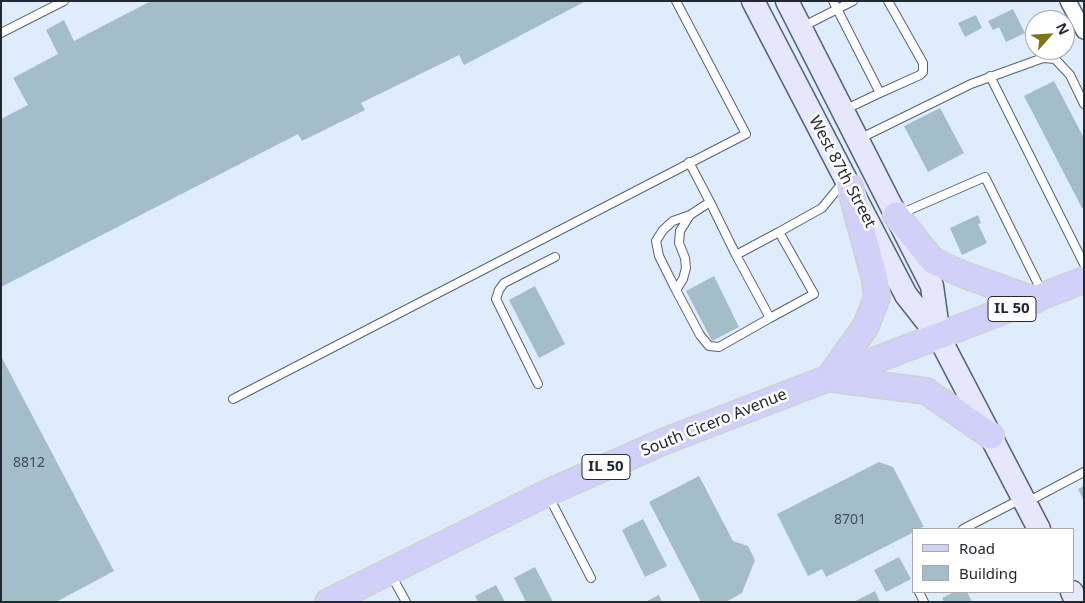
<!DOCTYPE html>
<style>
body{margin:0}
#map{position:relative;width:1085px;height:603px;overflow:hidden;background:#dfecfc;font-family:"Noto Sans",sans-serif}
canvas{display:block}
.frame{position:absolute;inset:0;border:2px solid #232931;pointer-events:none}
.legend{position:absolute;left:912px;top:528px;width:162px;height:65px;box-sizing:border-box;background:#fff;border:1px solid #a7a9ad;margin:0;padding:6px 9px;list-style:none;font-size:15px;color:#232931}
.legend li{display:flex;align-items:center;gap:10px;height:25px}
.legend b{width:25px;border:1px solid #a7a9ad}
.north{position:absolute;left:1025px;top:10px;width:50px;height:50px;box-sizing:border-box;background:#fff;border:1px solid #a7a9ad;border-radius:50%;rotate:64deg;font-size:14px;font-weight:700;line-height:20px;text-align:center;color:#232931}
.north::after{content:'';display:block;margin:auto;width:18px;height:22px;background:#7c761a;clip-path:polygon(50% 0,100% 100%,50% 72%,0 100%)}
</style>
<div id="map">
<canvas width="1085" height="603"></canvas>
<div class="frame"></div>
<ul class="legend">
<li><b style="height:6px;background:#d0d0f8"></b>Road</li>
<li><b style="height:14px;background:#a4bec9"></b>Building</li>
</ul>
<div class="north">N</div>
</div>
<script>
const c = document.querySelector('canvas').getContext('2d');
c.lineJoin = 'round';
function fillPath(path, color) { c.fillStyle = color; c.fill(path, 'evenodd'); }
const shape = rows => new Path2D(rows.map(r => 'M' + r).join(''));
function stroke(path, color, width, dash) { c.strokeStyle = color; c.lineWidth = width; c.lineCap = dash ? 'butt' : 'round'; c.setLineDash(dash || []); c.stroke(path); }
function drawText(font, color, halo, rows, align = 'center') {
  c.font = font + ' "Noto Sans",sans-serif'; c.lineWidth = 5; c.setLineDash([]); c.textBaseline = 'middle'; c.strokeStyle = halo; c.fillStyle = color; for (const [text, x, y, turn = 0] of rows) {
    c.save(); c.translate(x, y); c.rotate((+turn || 0) * Math.PI / 180); c.textAlign = isNaN(turn) ? turn : align; if (halo) c.strokeText(text, 0, 0); c.fillText(text, 0, 0); c.restore();
  }
}
const building = shape([
 [151,1,586,1,464,65,459,55,361,103,365,110,302,141,298,134,1,287,1,119,28,105,13,78,58,54,46,30,64,20,74,41],
 [1013,9,1025,33,1006,42,999,27,993,30,988,21],
 [976,15,982,28,965,37,958,23],
 [1054,81,1084,138,1084,207,1082,208,1024,96],
 [940,108,964,153,928,172,904,126],
 [978,215,981,223,978,224,987,243,962,255,950,228],
 [714,276,739,327,712,341,686,291],
 [535,286,565,344,539,358,509,300],
 [1,356,114,571,56,602,1,602],
 [879,462,893,467,924,527,914,529,914,532,826,577,822,569,808,576,777,514],
 [699,476,733,541,748,546,755,560,742,593,726,602,701,602,649,502],
 [1084,486,1084,501,1078,489],
 [643,519,667,566,645,577,622,530],
 [899,557,911,579,886,592,874,570],
 [535,567,553,602,526,602,514,578],
 [496,585,505,602,478,602,475,596],
 [875,591,880,602,854,602],
 [954,592,967,592,972,602,944,602,942,598],
 [659,595,662,602,645,602]
]);
const service = shape([
 [833,1,880,93],
 [802,27,853,1],
 [1,33,64,1],
 [990,76,1084,264],
 [844,110,880,93,920,75,923,72,923,63,888,1],
 [859,139,971,84,1043,58,1055,59,1070,75,1084,104],
 [689,162,710,202,736,255,779,232],
 [710,202,690,215,680,231,679,243,685,258,686,268,683,279,676,290,700,335,709,346,719,347,770,318],
 [900,214,985,177,1042,292],
 [736,255,770,318,814,294,779,232,822,208,844,181],
 [676,290,659,256,656,241,663,230,673,221,690,215],
 [538,384,496,299,499,290,504,283,555,257],
 [233,399,746,134,676,1],
 [548,495,591,578],
 [1027,502,1084,472],
 [963,529,1021,499],
 [391,575,406,602],
 [919,592,924,602]
]);
const minor = shape([
 [1068,1,1084,31]
]);
const secondary = shape([
 [753,1,906,295,939,337,1039,529],
 [787,1,932,286,939,336],
 [1072,592,1077,602]
]);
const primary = shape([
 [896,215,933,261,967,276,1035,300],
 [828,379,866,326,877,297,875,280,850,187],
 [833,379,926,391,991,436],
 [328,602,547,493,665,441,1084,280]
]);
const numberNames = [
 ["8812",29,463],
 ["8701",850,520]
];
const shields = [
 [1012,309,48],
 [606,467,48]
];
const shieldNames = [
 ["IL 50",1012,309],
 ["IL 50",606,467]
];
const streetNames = [
 ["West 87th Street",842,172,62],
 ["South Cicero Avenue",714,423,-22]
];
fillPath(building, '#a4bec9');
stroke(service, '#556274', 10);
stroke(minor, '#556274', 18);
stroke(secondary, '#556274', 25);
stroke(primary, '#cfd0d2', 28);
stroke(service, '#fff', 8);
stroke(minor, '#fff', 15);
stroke(secondary, '#e7e7fb', 22);
stroke(primary, '#d0d0f8', 25);
drawText('14px', '#434e57', null, numberNames);
for (const [x, y, w] of shields) { const box = new Path2D(); box.roundRect(x - w / 2, y - 12.5, w, 25, 4); c.fillStyle = '#fff'; c.fill(box); stroke(box, '#232931', 1); }
drawText('bold 15px', '#232931', null, shieldNames);
drawText('16px', '#232931', '#fff', streetNames);
</script>
